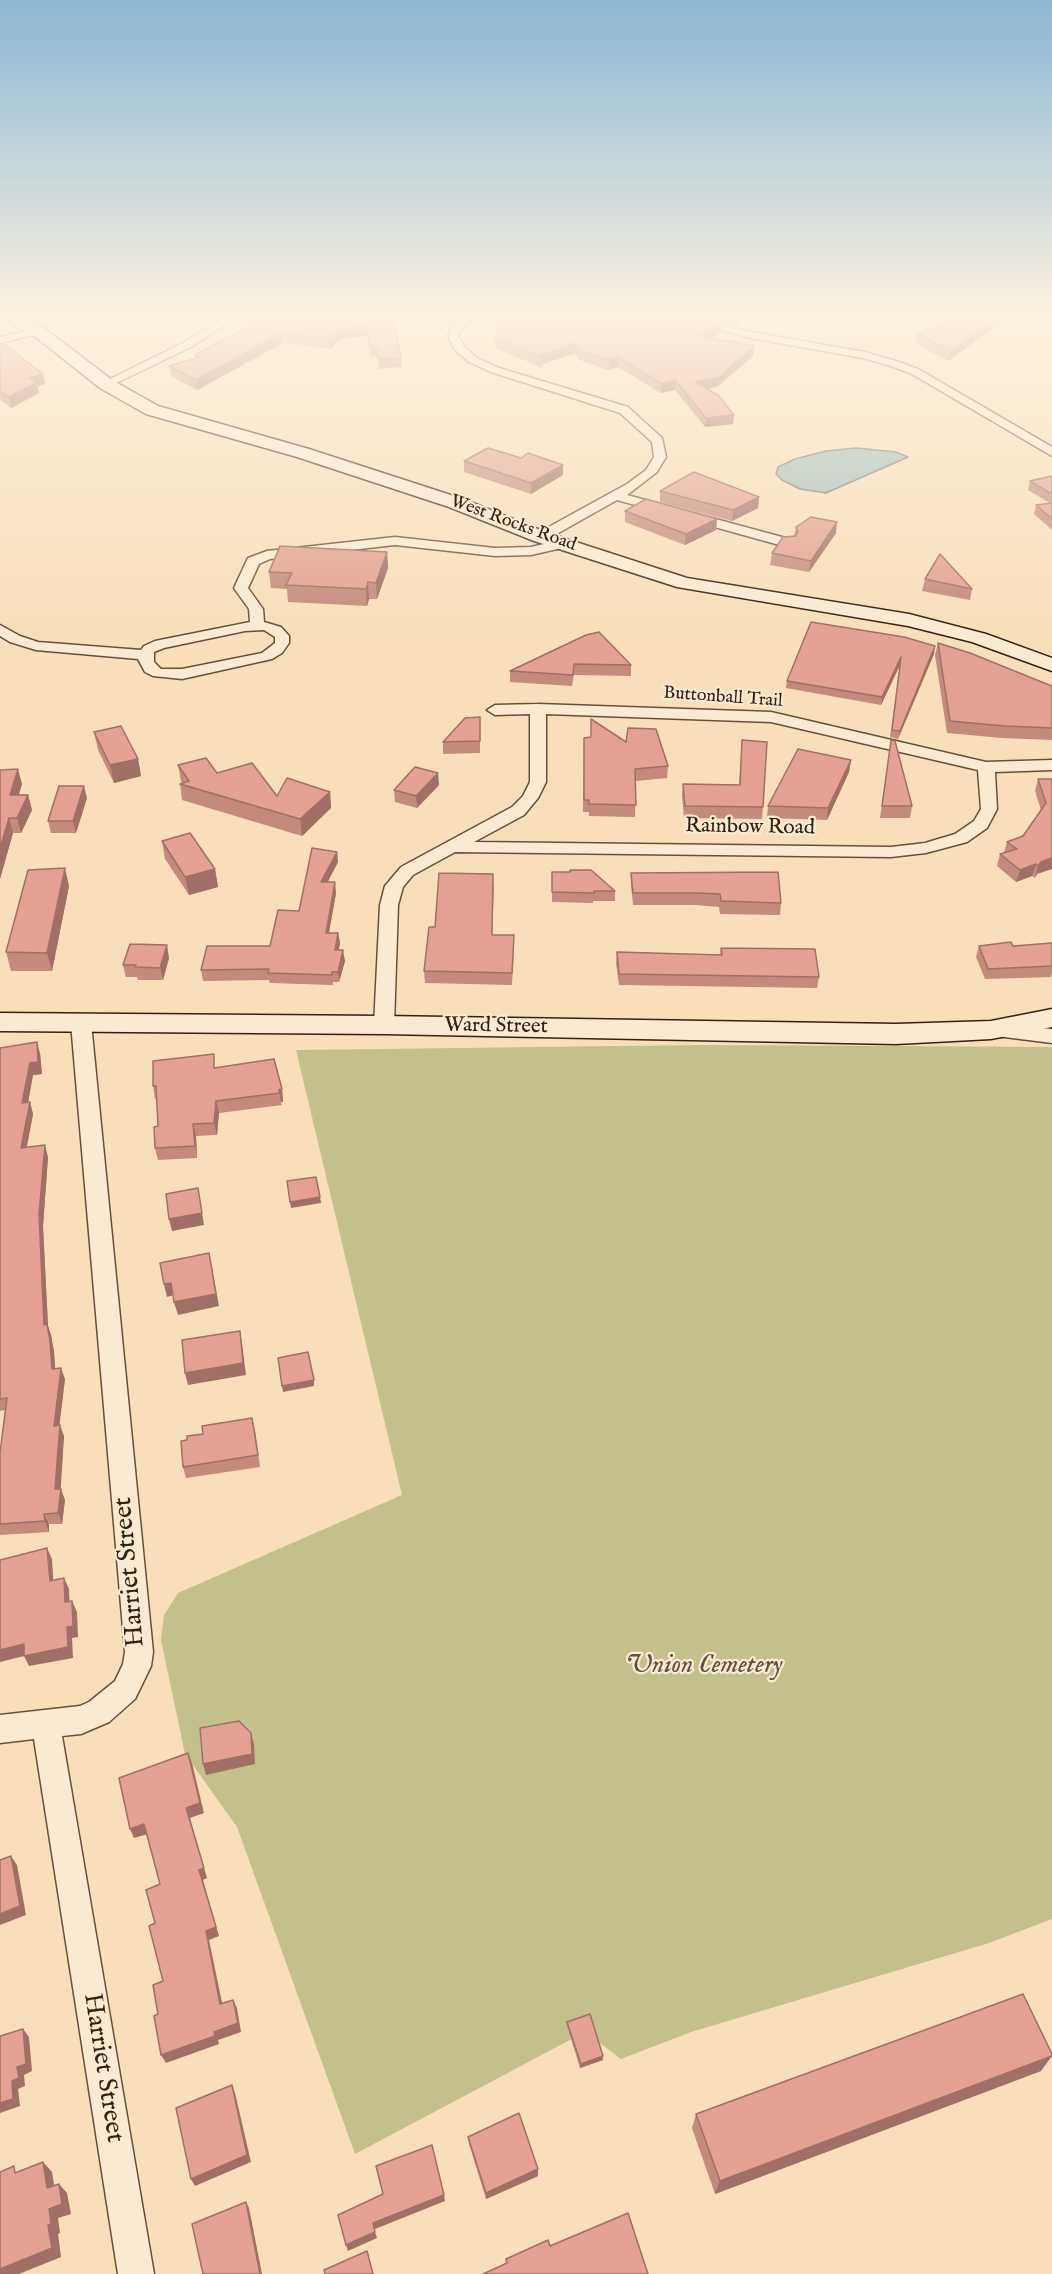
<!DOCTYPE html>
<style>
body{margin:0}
canvas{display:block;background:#f8dfb9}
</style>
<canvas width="1052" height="2274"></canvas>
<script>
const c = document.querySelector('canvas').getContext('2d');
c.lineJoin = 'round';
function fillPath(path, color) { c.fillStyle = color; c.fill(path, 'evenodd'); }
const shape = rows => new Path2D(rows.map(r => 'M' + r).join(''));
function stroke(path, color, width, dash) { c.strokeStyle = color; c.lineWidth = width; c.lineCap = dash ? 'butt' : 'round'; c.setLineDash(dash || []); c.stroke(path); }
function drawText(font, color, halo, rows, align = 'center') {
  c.font = font + ' "IM FELL English",serif'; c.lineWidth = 4.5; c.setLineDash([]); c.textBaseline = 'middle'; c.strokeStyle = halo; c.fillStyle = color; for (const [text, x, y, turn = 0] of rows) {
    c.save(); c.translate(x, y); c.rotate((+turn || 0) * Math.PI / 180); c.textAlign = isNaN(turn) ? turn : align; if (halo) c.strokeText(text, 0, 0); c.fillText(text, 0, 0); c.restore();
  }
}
const green = shape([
 [702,1045,1052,1047,1052,1919,989,1943,691,2032,621,2059,585,2032,355,2154,237,1827,185,1754,161,1640,164,1615,178,1593,402,1495,296,1050]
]);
const water = shape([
 [856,448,896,452,908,457,826,493,800,489,782,480,776,474,778,467,795,459,826,451,856,448]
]);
const street = shape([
 [232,312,244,312,191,347,110,386,106,387,100,384,183,343,232,312],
 [471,312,482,312,461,329,458,336,464,346,477,358,499,368,628,407,662,438,666,457,657,472,627,495,793,540,795,543,793,546,783,546,617,500,546,540,536,540,534,537,536,534,627,484,646,470,654,457,652,442,620,413,491,372,469,362,455,350,448,336,452,325,471,312],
 [660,312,675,312,751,332,865,352,899,362,920,370,1052,447,1052,456,912,374,891,366,863,358,750,338,660,312],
 [1005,312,1042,312,1037,315,1010,315,1005,312],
 [38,328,42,329,42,333,0,343,0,337,38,328],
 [395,537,495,548,531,547,561,540,568,544,566,547,531,555,495,556,395,545,270,559,259,564,248,588,263,609,264,622,281,627,289,636,289,643,282,653,272,659,182,679,153,676,145,672,138,659,36,650,10,642,0,636,0,625,20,636,38,642,141,650,144,646,155,641,250,622,249,609,234,588,248,558,267,551,395,537],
 [264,630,275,637,275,643,262,653,182,669,161,669,154,662,154,652,164,648,245,631,264,630],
 [538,704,771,712,986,762,1052,760,1052,770,995,772,997,809,987,828,967,842,926,853,891,857,455,852,413,875,403,887,398,905,394,1025,391,1030,384,1032,377,1030,374,1025,380,905,385,886,401,867,512,807,523,796,530,782,530,714,495,715,487,710,495,705,538,704],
 [546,714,771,722,978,770,981,809,974,821,955,834,925,843,891,847,474,842,524,815,538,798,546,782,546,714],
 [81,1016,88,1018,91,1023,153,1652,151,1666,135,1699,109,1722,81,1734,62,1736,154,2274,118,2274,34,1739,0,1743,0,1715,80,1706,89,1702,115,1681,123,1664,125,1652,71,1023,74,1018,81,1016],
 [995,1023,1052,1029,1052,1043,988,1035,985,1030,988,1025,995,1023]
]);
const secondary = shape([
 [0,312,12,312,44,328,112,380,158,406,309,449,463,499,548,533,687,578,909,614,986,634,1052,658,1052,671,972,642,908,626,677,587,534,541,449,507,297,457,146,414,100,388,32,334,0,318,0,312],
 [1052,1009,1052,1027,991,1039,896,1044,384,1034,0,1031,0,1013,384,1016,896,1024,991,1021,1052,1009]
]);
const wall = shape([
 [162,312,194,312,187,316],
 [267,312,423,312,411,324,393,321,401,358,402,367,379,369,377,356,371,357,367,336,341,339,330,349,283,343,197,390,171,376,169,366,196,358,195,355,254,323,254,320],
 [557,312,758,312,734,325,689,313,722,332,711,338,754,346,753,356,718,386,707,389,734,415,733,424,705,427,675,390,661,393,618,367,609,370,579,360,575,353,543,364,543,368,495,348,495,338,506,318],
 [958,312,1010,312,1009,317,948,361,915,343,917,333,952,321,953,315],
 [0,344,45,384,37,386,39,393,11,408,0,399],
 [521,458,563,465,563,475,531,494,464,472,464,461],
 [1052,476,1052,530,1034,514,1036,505,1050,503,1028,490,1030,481],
 [660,491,759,497,758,508,732,521,660,502],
 [625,511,717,519,716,530,685,545,625,522],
 [796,527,836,533,809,572,770,565,772,553,794,536],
 [387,552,388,568,377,599,369,599,367,606,288,602,287,589,271,588,269,572],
 [925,579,972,589,970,600,922,591],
 [586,635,631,665,631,676,574,675,572,686,510,682,510,671],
 [938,643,1052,686,1052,740,1002,738,947,733,935,655],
 [934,654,898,739,890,737,900,665,881,705,786,688,787,681],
 [480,717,480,753,443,754,443,742],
 [591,719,626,742,668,766,667,778,636,781,635,817,589,816,589,812,583,812,584,750,591,737],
 [94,732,138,759,141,776,114,783,98,750],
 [742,740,763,807,762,819,684,818,682,796,683,784,739,785],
 [891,740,912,806,910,818,880,818],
 [851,760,849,772,827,820,767,818,768,806],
 [178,765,217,773,277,796,330,792,331,808,302,836,182,800,180,784,182,783,181,781],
 [0,770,22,784,19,795,28,795,32,810,21,833,13,833,0,879],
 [1038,779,1052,779,1037,874,1035,878,1032,876,1016,882,997,866,1000,854,1004,853,1007,842,1023,836,1041,810,1035,791],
 [439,785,417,808,395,802,394,790],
 [87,798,76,833,51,833,48,821],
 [162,841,215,869,218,887,189,895,165,859],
 [337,852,338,862,327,882,336,893,329,933,338,933,340,943,338,950,345,961,339,982,333,982,333,985,270,983,269,980,203,981,201,970,270,946,299,911],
 [552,872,570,872,615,891,615,901,593,901,593,903,552,902],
 [631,873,781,903,780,915,720,914,719,907,695,905,633,905,631,885],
 [69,886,52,971,11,971,6,952],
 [494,886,492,935,514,947,512,985,425,983,424,971,435,927],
 [1052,943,1052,973,1051,977,985,979,976,957,979,946,1013,946],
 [721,948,819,977,817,988,619,985,616,963,617,952,720,955],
 [169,958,163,980,138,980,137,977,126,977,123,965],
 [0,1048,40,1053,42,1074,33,1075,28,1102,30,1102,33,1114,27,1147,48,1157,43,1226,48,1326,51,1335,54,1352,55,1368,65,1379,59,1425,64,1436,60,1489,65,1500,62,1524,49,1524,49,1532,0,1535,0,1453,5,1410,0,1411],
 [216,1068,282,1089,283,1102,281,1102,282,1105,219,1113,217,1135,196,1136,197,1158,158,1160,155,1148,158,1126,157,1099,155,1099,153,1086],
 [252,1418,260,1467,186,1478,183,1467,187,1440],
 [567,2022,603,2060,580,2068,567,2026],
 [1041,2071,715,2194,692,2128,696,2114],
 [468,2137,538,2176,486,2199,469,2144]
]);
const shadedWall = shape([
 [187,312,194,312,187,316],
 [413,312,423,312,411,324,411,314],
 [547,312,556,312,538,321],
 [743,312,758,312,734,325,735,316],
 [1005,312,1010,312,1009,317,948,361,950,352],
 [722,323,722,332,699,345,700,336],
 [366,327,367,336,341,339,330,349,329,339,340,329],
 [282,333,283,343,197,390,196,380],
 [575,343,575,353,543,364,543,355],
 [754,346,753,356,718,386,695,392,696,382],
 [618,357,618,367,609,370,609,360],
 [43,374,45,384,37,386,39,393,11,408,9,397,29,378],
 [675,380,675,390,661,393,662,384],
 [734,415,733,424,705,427,706,418],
 [563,465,563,475,531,494,531,483],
 [759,497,758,508,732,521,733,510],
 [717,519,716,530,685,545,686,534],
 [837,522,836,533,809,572,811,561],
 [387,552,388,568,377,599,376,583],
 [368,582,369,599,367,606,366,589],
 [935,646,934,654,898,739,900,731],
 [901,657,900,665,881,705,882,697],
 [138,759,141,776,114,783,110,765],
 [851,760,849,772,827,820,828,808],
 [18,769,22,784,14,810,10,795],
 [438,773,439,785,417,808,416,796],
 [84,786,87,798,76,833,73,821],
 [330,792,331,808,302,836,300,819],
 [28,795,32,810,21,833,17,818],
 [9,818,13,833,0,879,0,848],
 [337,852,338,862,322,893,321,882],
 [1052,858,1052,869,1037,874,1035,878,1038,866,1041,862],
 [1036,864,1032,876,1016,882,1020,870],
 [65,868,69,886,52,971,47,953],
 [215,869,218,887,189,895,185,877],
 [335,882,336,893,327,943,326,933],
 [338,933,340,943,337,960,335,950],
 [167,945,169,958,163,980,160,968],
 [343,950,345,961,339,982,338,972],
 [37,1042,40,1053,42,1074,33,1075,26,1114,22,1103,30,1063],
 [282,1089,283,1102,281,1102,279,1090],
 [216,1101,219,1113,217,1135,214,1123],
 [30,1102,33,1114,24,1160,21,1148],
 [193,1124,196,1136,197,1158,195,1146],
 [45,1145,48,1157,43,1226,48,1326,51,1335,54,1352,56,1380,52,1369,44,1325,39,1214],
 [198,1188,204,1225,172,1231,169,1219],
 [320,1197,321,1203,291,1208,290,1202],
 [209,1253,219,1306,178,1315,174,1302],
 [171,1283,174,1295,167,1297,164,1284],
 [240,1331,242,1343,246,1375,188,1385,185,1373],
 [61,1368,65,1379,58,1437,54,1426],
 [314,1380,314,1386,283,1392,282,1386],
 [252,1418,255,1430,260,1467,258,1455],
 [60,1425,64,1436,60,1500,55,1489],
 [61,1489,65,1500,62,1524,58,1513],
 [44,1514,49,1524,49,1532,45,1521],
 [47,1548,52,1559,54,1592,50,1581],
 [64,1578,69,1589,70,1613,65,1602],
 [72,1601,77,1612,78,1637,72,1638,73,1658,29,1666,24,1656,0,1662,0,1650,67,1627],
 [251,1733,254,1744,255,1764,206,1775,203,1764],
 [188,1753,192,1763,204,1813,190,1818,207,1878,203,1880,219,1936,209,1940,224,2012,220,2004,206,1931,199,1870,186,1808],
 [144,1824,148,1834,134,1838,130,1829],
 [11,1856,17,1865,26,1915,0,1925,0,1914],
 [233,2000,237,2008,241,2032,218,2040,219,2044,166,2063,161,2055,214,2032],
 [23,2029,29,2037,32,2071,24,2075,25,2086,18,2089,20,2106,0,2113,0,2103,12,2081,17,2067],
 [603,2056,603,2060,580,2068,581,2064],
 [1052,2056,1041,2071,715,2194,720,2181],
 [232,2085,235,2093,251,2162,195,2186,191,2179],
 [43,2162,52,2172,56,2197,47,2188],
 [538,2169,538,2176,486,2199,486,2193],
 [59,2184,67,2193,71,2214,58,2218,60,2233,58,2234,61,2257,19,2274,0,2274,0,2269,48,2225,49,2209],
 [444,2195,445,2201,375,2229,373,2223],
 [246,2202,249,2208,262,2274,260,2274],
 [375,2232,377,2238,348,2251,346,2245]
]);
const building = shape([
 [267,312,413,312,411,314,391,312,401,358,378,359,376,347,370,347,366,327,340,329,329,339,282,333,196,380,169,366,200,357,195,355,258,321,254,320,267,312],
 [508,312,547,312,538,321,557,312,683,312,722,323,700,336,754,346,719,377,696,382,719,396,734,415,706,418,675,380,662,384,618,357,609,360,579,351,575,343,543,355,539,353,543,358,495,338,501,318,506,318,508,312],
 [718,312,743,312,735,316,718,312],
 [958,312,1005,312,950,352,917,333,958,318,953,315,958,312],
 [3,343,43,374,29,378,36,383,9,397,0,391,0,344,3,343],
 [488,448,521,458,528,453,563,465,531,483,464,461,488,448],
 [694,472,759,497,733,510,660,491,694,472],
 [1052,476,1052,494,1030,481,1052,476],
 [646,499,717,519,686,534,625,511,646,499],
 [1052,503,1052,519,1036,505,1052,503],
 [811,517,837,522,811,561,772,553,783,537,796,536,798,531,796,527,811,517],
 [280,546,387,552,376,583,368,582,366,589,286,585,292,573,269,572,280,546],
 [940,554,972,589,925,579,940,554],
 [811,622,904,637,935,646,900,731,892,730,901,657,882,697,787,681,811,622],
 [599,632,631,665,574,664,573,675,510,671,586,635,599,632],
 [938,643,970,653,1052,686,1052,728,1005,726,950,721,938,643],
 [480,717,480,741,443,742,465,718,480,717],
 [591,719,626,742,628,728,656,729,668,766,635,769,636,805,589,804,589,800,584,800,584,738,591,737,591,719],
 [121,726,138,759,110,765,94,732,121,726],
 [742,740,767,742,763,807,685,806,683,784,740,785,742,740],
 [891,740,895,741,912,806,882,806,891,740],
 [798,749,851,760,828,808,768,806,798,749],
 [206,758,217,773,252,763,277,796,287,778,330,792,300,819,180,784,189,781,178,765,206,758],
 [415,767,438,773,416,796,394,790,415,767],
 [18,769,10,795,28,795,17,818,9,818,0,848,0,770,18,769],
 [1038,779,1052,779,1052,858,1041,862,1038,866,1036,864,1020,870,1000,854,1017,849,1007,842,1023,836,1046,803,1038,779],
 [59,786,84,786,73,821,48,821,59,786],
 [190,833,215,869,185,877,162,841,190,833],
 [312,848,337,852,321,882,335,882,326,933,338,933,335,950,343,950,338,972,332,972,332,975,268,973,269,969,201,970,207,946,270,946,278,910,299,911,312,848],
 [65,868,47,953,6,952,28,870,65,868],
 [570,870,591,870,615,891,594,891,594,893,552,892,552,872,570,872,570,870],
 [778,872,781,903,721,901,720,894,697,893,633,893,631,873,778,872],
 [439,873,493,874,492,935,514,935,512,973,424,971,429,927,435,927,439,873],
 [1011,942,1013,946,1052,943,1052,966,988,969,979,946,1011,942],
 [130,944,167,945,160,968,135,967,136,965,123,965,130,944],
 [721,948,815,949,819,977,619,974,617,952,722,955,721,948],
 [37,1042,38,1062,30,1063,22,1103,30,1102,21,1148,45,1145,39,1214,44,1325,47,1324,50,1341,52,1369,61,1368,54,1426,60,1425,55,1489,61,1489,58,1513,44,1514,45,1521,0,1524,0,1453,7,1398,0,1399,0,1048,37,1042],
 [214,1054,214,1068,274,1059,282,1089,279,1090,280,1093,216,1101,214,1123,193,1124,195,1146,155,1148,154,1127,158,1126,156,1086,153,1086,153,1061,214,1054],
 [316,1177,320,1197,290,1202,287,1181,316,1177],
 [198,1188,202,1213,169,1219,166,1194,198,1188],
 [209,1253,216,1294,174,1302,171,1283,164,1284,160,1263,209,1253],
 [240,1331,243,1363,185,1373,182,1340,240,1331],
 [308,1352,314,1380,282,1386,278,1358,308,1352],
 [252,1418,258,1455,183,1467,181,1441,187,1440,187,1436,203,1434,202,1426,252,1418],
 [47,1548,50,1581,64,1578,65,1602,72,1601,73,1626,67,1627,68,1647,24,1656,24,1644,0,1650,0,1560,47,1548],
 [239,1721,251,1733,252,1754,203,1764,200,1728,239,1721],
 [188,1753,200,1803,186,1808,204,1868,199,1870,216,1927,206,1931,220,2004,233,2000,238,2023,214,2032,215,2036,161,2055,154,2016,158,2014,153,1985,163,1981,149,1926,155,1923,146,1890,160,1884,144,1824,130,1829,119,1778,188,1753],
 [11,1856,20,1906,0,1914,0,1860,11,1856],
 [1023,1994,1052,2054,1052,2056,720,2181,696,2114,1023,1994],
 [590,2014,603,2056,581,2064,567,2022,590,2014],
 [23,2029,26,2064,17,2067,19,2078,12,2081,13,2099,0,2103,0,2036,23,2029],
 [232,2085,247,2155,191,2179,176,2108,232,2085],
 [519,2113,538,2169,486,2193,468,2137,519,2113],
 [432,2145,444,2195,373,2223,375,2232,346,2245,338,2215,383,2194,376,2166,432,2145],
 [43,2162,47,2188,59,2184,62,2204,49,2209,51,2224,48,2225,52,2248,0,2269,0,2172,14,2166,15,2173,43,2162],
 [246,2202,260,2274,203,2274,192,2224,246,2202],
 [628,2213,648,2274,483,2274,507,2263,506,2259,548,2240,550,2246,628,2213],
 [367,2251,373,2274,325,2274,324,2270,367,2251]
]);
const farStreetnames = [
 ["West Rocks Road",513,524,20],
 ["Buttonball Trail",723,698,4]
];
const streetNames = [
 ["Rainbow Road",750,828,1],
 ["Ward Street",496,1027,1]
];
const nearStreetnames = [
 ["Harriet Street",131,1572,-95],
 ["Harriet Street",102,2068,81]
];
const nearParknames = [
 ["Union Cemetery",704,1667]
];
fillPath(green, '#c3c08b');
fillPath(water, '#a0bbb7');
stroke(water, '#757d75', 1.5);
stroke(street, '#66503c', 3);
stroke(secondary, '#352013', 3);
fillPath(street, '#faead2');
fillPath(secondary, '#faead2');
fillPath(wall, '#c48a7e');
fillPath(shadedWall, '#a07066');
fillPath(building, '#e4a092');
stroke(building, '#a07066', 1.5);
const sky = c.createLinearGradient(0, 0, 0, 630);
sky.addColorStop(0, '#8bb7d4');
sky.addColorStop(0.5, '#fcf1e0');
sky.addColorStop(1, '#fcf1e000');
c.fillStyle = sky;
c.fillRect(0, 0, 1052, 630);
drawText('18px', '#352013', '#faead2', farStreetnames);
drawText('21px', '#352013', '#faead2', streetNames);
drawText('26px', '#352013', '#faead2', nearStreetnames);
drawText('italic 26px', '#605037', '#faead2', nearParknames);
</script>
